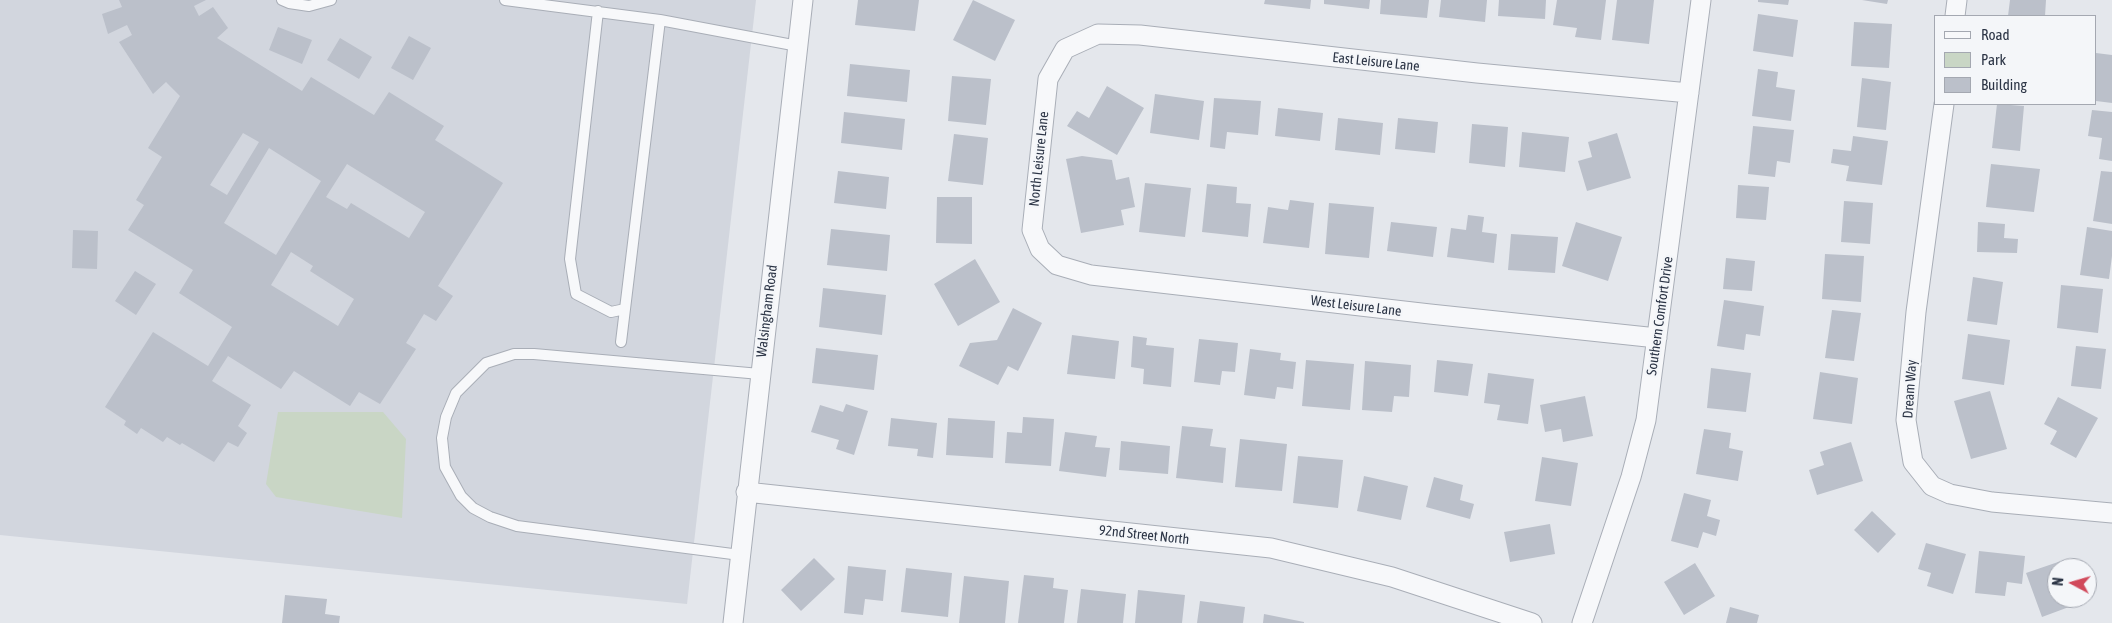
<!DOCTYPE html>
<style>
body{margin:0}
#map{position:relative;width:2112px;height:623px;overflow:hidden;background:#e4e7ec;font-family:"Asap Condensed",sans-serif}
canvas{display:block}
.legend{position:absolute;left:1934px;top:15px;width:162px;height:90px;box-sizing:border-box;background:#f4f6f9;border:1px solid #a4a8b1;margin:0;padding:6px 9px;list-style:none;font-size:15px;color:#2b3445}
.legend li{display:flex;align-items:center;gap:10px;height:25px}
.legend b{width:25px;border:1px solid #a4a8b1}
.north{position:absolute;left:2047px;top:558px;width:50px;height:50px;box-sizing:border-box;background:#f4f6f9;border:1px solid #a4a8b1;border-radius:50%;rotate:276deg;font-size:14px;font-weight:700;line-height:20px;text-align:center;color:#2b3445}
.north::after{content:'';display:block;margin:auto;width:18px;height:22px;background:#d1495b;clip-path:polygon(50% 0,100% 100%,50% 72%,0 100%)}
</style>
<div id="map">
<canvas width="2112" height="623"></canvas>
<ul class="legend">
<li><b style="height:6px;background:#f7f8fa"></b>Road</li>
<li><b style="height:14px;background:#c9d6c5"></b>Park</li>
<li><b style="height:14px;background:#bbc0ca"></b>Building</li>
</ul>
<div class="north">N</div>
</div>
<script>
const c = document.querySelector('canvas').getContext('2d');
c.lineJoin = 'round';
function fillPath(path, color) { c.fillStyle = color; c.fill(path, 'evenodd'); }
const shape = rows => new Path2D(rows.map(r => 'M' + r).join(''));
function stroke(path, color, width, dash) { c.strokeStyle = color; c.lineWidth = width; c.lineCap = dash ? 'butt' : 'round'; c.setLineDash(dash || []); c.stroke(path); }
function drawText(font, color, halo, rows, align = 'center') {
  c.font = font + ' "Asap Condensed",sans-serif'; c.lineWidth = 4.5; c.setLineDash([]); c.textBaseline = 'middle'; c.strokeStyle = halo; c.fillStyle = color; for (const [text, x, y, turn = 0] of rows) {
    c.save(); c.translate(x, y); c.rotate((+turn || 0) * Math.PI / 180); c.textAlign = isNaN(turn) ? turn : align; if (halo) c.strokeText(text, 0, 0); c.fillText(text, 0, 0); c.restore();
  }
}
const built = shape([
 [0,0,756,0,687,604,0,535]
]);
const green = shape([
 [278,412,383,412,406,439,402,518,276,497,266,484]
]);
const building = shape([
 [119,0,206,0,194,6,199,16,213,7,228,28,217,38,302,91,311,77,374,115,389,92,444,126,435,140,503,183,438,286,453,296,436,321,424,314,406,343,416,349,380,404,359,392,350,406,294,371,281,389,228,356,212,381,251,405,238,426,247,433,238,447,228,442,214,462,182,443,180,445,167,437,163,442,141,428,137,434,124,425,126,421,105,407,153,332,208,366,232,327,179,293,193,270,128,230,144,205,136,200,162,157,148,148,180,96,166,82,153,94,119,42,132,35,127,25,108,34,102,14,122,7],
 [243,133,259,142,227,195,210,185],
 [269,148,321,181,276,255,224,223],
 [347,164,425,212,409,238,351,203,347,209,326,197],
 [291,252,313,266,310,271,354,299,338,326,271,285],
 [858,0,919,0,915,31,855,25],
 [973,0,1015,20,995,61,953,40],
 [1265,0,1311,0,1310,9,1264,4],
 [1324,0,1370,0,1369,9,1324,4],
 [1381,0,1429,0,1427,18,1380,14],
 [1441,0,1487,0,1485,22,1439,17],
 [1499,0,1546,0,1545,19,1498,16],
 [1557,0,1606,0,1601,40,1575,37,1577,28,1553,25],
 [1617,0,1654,0,1649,44,1612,40],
 [1758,0,1789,0,1788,5,1758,2],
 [1862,0,1888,0,1887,4],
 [2010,0,2046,0,2045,16,2008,16],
 [1758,14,1798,20,1793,57,1753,51],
 [1854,22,1892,24,1889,68,1851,66],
 [278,27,312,40,302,64,269,50],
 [409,36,431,48,413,80,391,68],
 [340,38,372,57,359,79,327,60],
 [2096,53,2112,55,2112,103,2096,101],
 [850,64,910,70,907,102,847,96],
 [1758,69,1778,72,1776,87,1795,90,1791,121,1752,116],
 [952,76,991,79,986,125,948,121],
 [1862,78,1891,82,1886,130,1857,127],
 [1107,86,1144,108,1117,155,1067,126,1077,111,1089,118],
 [1155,94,1204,101,1199,140,1150,133],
 [1214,98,1261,101,1258,135,1227,132,1225,149,1210,147],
 [1997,104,2024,106,2020,151,1992,148],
 [1278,108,1323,113,1320,141,1275,136],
 [2092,110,2112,112,2112,161,2099,159,2102,138,2088,136],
 [844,112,905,119,902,150,841,143],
 [1338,118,1383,123,1380,155,1335,150],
 [1398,118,1438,122,1435,153,1395,149],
 [1472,124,1508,127,1505,167,1469,163],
 [1753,126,1794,130,1790,163,1777,161,1775,177,1748,174],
 [1522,132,1569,137,1565,172,1519,167],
 [1617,133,1631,178,1587,191,1578,161,1592,157,1588,142],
 [954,134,988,138,983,185,948,181],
 [1853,136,1888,141,1882,185,1846,181,1849,166,1831,163,1833,149,1851,151],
 [1082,156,1112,160,1116,180,1129,177,1135,207,1121,210,1124,225,1081,233,1066,159],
 [1991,164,2040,169,2034,212,1986,207],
 [838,171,889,177,886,209,834,203],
 [2101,171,2112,172,2112,224,2093,221],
 [1145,183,1191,188,1185,237,1139,232],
 [1207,184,1237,187,1236,203,1251,204,1248,237,1202,232],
 [1738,185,1769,187,1766,220,1736,218],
 [937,197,972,197,972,244,936,243],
 [1290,200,1314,203,1309,248,1263,243,1268,207,1288,210],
 [1844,201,1873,203,1870,244,1841,242],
 [1329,203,1374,207,1369,258,1325,254],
 [1468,215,1484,217,1482,232,1497,234,1494,263,1447,257,1451,228,1466,230],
 [1391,222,1437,227,1433,257,1387,251],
 [1576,222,1622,237,1608,281,1562,266],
 [1978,222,2005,224,2004,238,2018,239,2017,253,1977,252],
 [2087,227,2112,231,2112,256,2109,279,2080,275],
 [831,229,890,235,887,271,827,265],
 [73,230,98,231,97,269,72,268],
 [1511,234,1558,237,1555,273,1508,270],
 [1825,254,1864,256,1861,302,1822,299],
 [1726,258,1755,261,1752,291,1723,289],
 [975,259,1000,302,958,326,934,284],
 [135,271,156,284,136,315,115,301],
 [1973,277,2003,282,1997,325,1967,321],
 [2061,285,2103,289,2098,333,2057,328],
 [823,288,886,295,882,335,819,327],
 [1724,300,1764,306,1760,336,1746,334,1744,350,1717,346],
 [1013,308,1042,323,1018,371,1008,366,998,385,959,366,970,343,997,340],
 [1832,310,1861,313,1854,361,1825,358],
 [1968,334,2010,340,2004,385,1962,379],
 [1072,335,1119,341,1115,379,1067,374],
 [1133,336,1147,338,1146,345,1174,348,1171,387,1143,384,1144,369,1131,367],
 [1199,339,1238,343,1235,372,1222,371,1220,385,1194,382],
 [2076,346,2106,349,2101,389,2071,386],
 [816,348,878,355,874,390,812,383],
 [1250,349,1281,353,1280,360,1296,362,1293,389,1277,387,1275,399,1244,395],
 [1306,360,1354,364,1350,410,1302,406],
 [1437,360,1473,364,1468,396,1434,392],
 [1365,361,1411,365,1409,397,1394,396,1392,412,1362,410],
 [1711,368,1751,373,1746,412,1707,408],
 [1820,372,1858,378,1852,424,1813,419],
 [1488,373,1534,379,1528,424,1497,420,1500,405,1484,403],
 [1990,391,2007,449,1971,459,1954,401],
 [1585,396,1593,436,1563,442,1561,429,1545,432,1540,405],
 [2058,397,2098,418,2076,458,2050,444,2057,431,2044,424],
 [846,404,868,411,854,455,836,449,839,440,811,432,820,405,843,412],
 [1023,417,1054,419,1051,466,1005,463,1007,432,1022,433],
 [891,418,937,423,933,458,917,456,918,449,888,446],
 [948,418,995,421,993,458,946,455],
 [1182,426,1213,429,1210,446,1226,448,1223,483,1176,478],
 [1704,429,1731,433,1729,448,1743,451,1738,481,1696,474],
 [1065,432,1097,436,1095,447,1110,448,1106,477,1059,471],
 [1240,439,1287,444,1282,491,1235,487],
 [1121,441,1170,446,1168,474,1119,470],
 [1851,442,1863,481,1817,495,1809,470,1824,465,1820,452],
 [1298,456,1343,460,1338,508,1293,503],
 [1542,457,1578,463,1571,506,1535,501],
 [1364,476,1408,486,1401,520,1357,511],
 [1434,477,1463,485,1460,500,1474,504,1470,519,1426,507],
 [1684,493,1711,500,1707,516,1720,520,1716,536,1703,532,1698,548,1671,541],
 [1872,511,1896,534,1878,553,1854,530],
 [1550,524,1555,554,1510,562,1504,532],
 [1926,543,1966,554,1953,594,1927,586,1931,573,1918,569],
 [1979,551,2025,556,2022,584,2007,582,2005,596,1975,593],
 [814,558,835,579,801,611,781,590],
 [2061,561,2064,568,2057,568,2057,598,2075,598,2077,604,2042,617,2026,573],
 [1695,563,1715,596,1684,615,1664,582],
 [848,566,886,570,883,601,865,599,863,615,844,613],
 [906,568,952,573,948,617,901,612],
 [1024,575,1054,578,1053,588,1068,590,1064,623,1018,623],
 [964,576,1009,581,1005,623,959,623],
 [1081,589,1126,594,1123,623,1077,623],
 [1138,590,1185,595,1182,623,1135,623],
 [285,595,327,599,325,614,340,616,339,623,282,623],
 [1200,601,1245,607,1243,623,1197,623],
 [1730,607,1759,615,1757,623,1726,623],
 [1264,614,1304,622,1304,623,1263,623]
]);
const lane = shape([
 [282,0,289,3,309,6,331,0],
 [505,0,660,20,798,46],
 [598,11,570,259,576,294,611,312,625,309,660,20],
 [621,342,625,309],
 [740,555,517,526,490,517,473,508,461,496,445,467,442,438,446,417,456,393,486,363,514,354,534,354,760,374]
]);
const street = shape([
 [1955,16,1957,0],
 [1944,104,1916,312,1906,420,1913,462,1932,486,1950,494,1992,502,2112,513],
 [1657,338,1430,314,1091,275,1057,265,1040,249,1032,230,1048,79,1065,49,1098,34,1140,35,1477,73,1689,93],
 [746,492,1271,548,1392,577,1532,623],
 [733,623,803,0],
 [1582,623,1631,477,1646,420,1701,0]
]);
const streetNames = [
 ["East Leisure Lane",1376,62,6],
 ["North Leisure Lane",1039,159,-84],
 ["West Leisure Lane",1356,306,7],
 ["Walsingham Road",767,311,-83],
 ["Southern Comfort Drive",1660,316,-82],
 ["Dream Way",1910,389,-86],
 ["92nd Street North",1144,535,6]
];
fillPath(built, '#d2d6de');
fillPath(green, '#c9d6c5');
fillPath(building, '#bbc0ca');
stroke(lane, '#a9aeb7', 12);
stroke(street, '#a9aeb7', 21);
stroke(lane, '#f7f8fa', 10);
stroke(street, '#f7f8fa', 19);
drawText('14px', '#2b3445', '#f4f6f9', streetNames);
</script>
